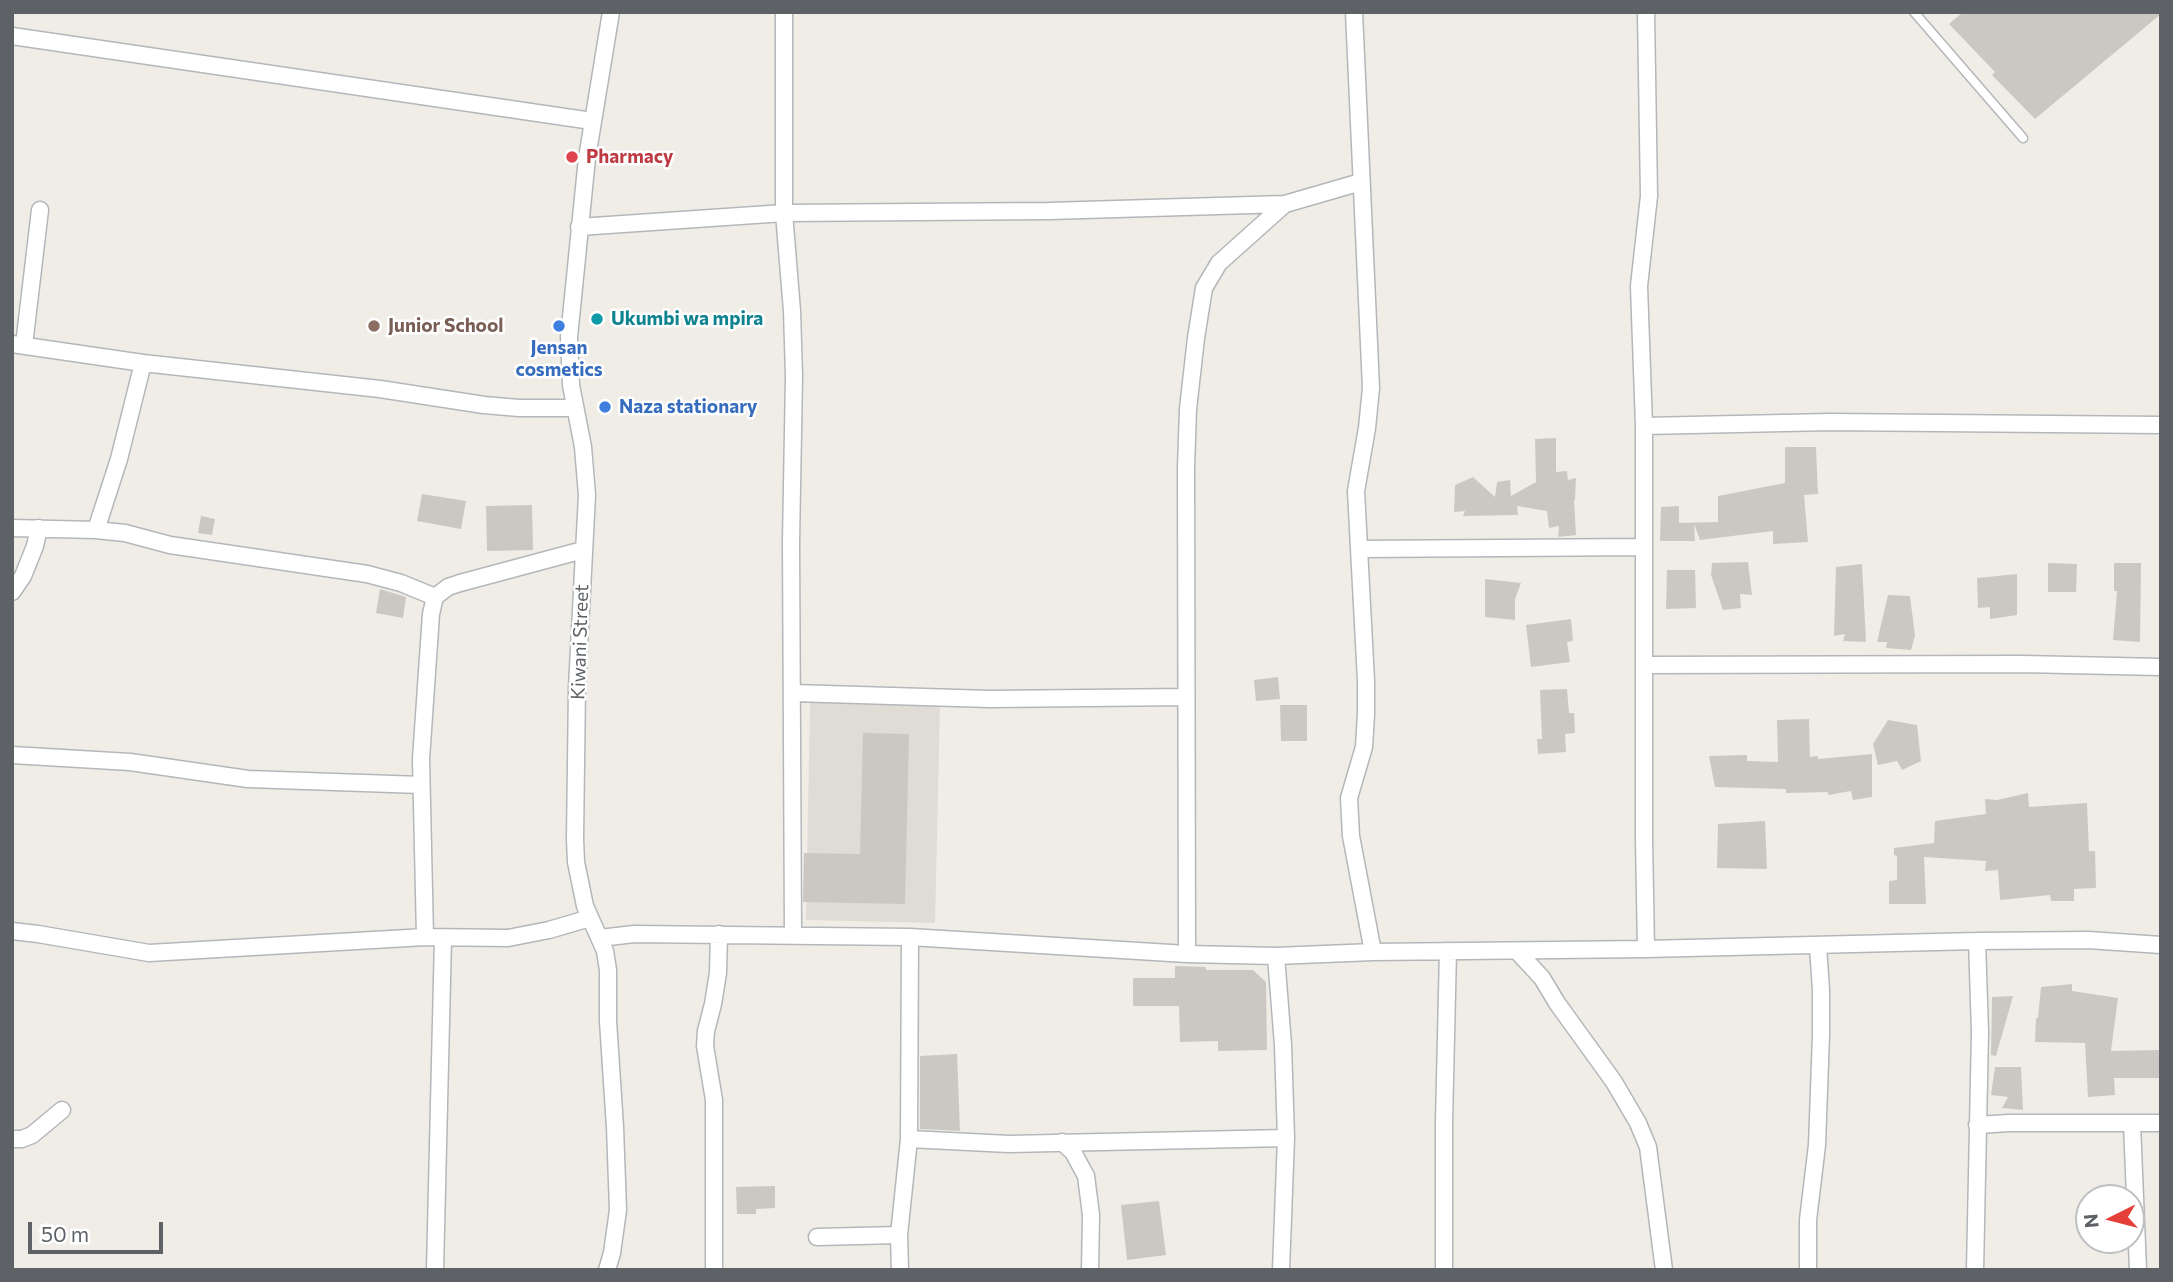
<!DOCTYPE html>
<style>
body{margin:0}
#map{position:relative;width:2173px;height:1282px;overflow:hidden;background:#f0ede7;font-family:Commissioner,sans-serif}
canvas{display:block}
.frame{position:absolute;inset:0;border:14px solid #5e6266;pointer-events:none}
.north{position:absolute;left:2075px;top:1184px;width:70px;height:70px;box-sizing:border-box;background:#fff;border:2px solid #bfc0c2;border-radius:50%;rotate:264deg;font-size:19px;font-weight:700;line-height:28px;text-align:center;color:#5e6266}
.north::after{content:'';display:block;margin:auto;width:24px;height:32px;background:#e44039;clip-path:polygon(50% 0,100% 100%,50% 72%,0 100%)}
.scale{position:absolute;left:28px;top:1222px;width:135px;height:32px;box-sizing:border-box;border:4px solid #5e6266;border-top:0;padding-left:9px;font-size:21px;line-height:24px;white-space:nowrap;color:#5e6266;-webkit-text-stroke:5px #fff;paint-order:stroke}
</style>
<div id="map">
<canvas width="2173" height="1282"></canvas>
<div class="frame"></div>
<div class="north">N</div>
<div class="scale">50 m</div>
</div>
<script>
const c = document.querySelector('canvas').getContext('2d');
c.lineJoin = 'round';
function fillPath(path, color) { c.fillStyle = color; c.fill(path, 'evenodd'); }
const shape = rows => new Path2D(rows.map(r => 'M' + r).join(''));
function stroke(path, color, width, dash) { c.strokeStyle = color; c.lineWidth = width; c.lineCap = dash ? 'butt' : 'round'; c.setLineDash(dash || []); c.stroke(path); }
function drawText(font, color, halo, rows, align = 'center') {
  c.font = font + ' Commissioner,sans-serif'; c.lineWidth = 5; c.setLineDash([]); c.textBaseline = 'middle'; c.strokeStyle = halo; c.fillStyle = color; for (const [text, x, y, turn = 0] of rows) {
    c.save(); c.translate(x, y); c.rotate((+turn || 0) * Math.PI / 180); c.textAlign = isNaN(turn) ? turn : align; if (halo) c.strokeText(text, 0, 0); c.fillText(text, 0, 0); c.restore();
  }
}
const education = shape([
 [810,702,940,705,935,923,806,920]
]);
const building = shape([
 [1963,12,2161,12,2161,14,2035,119,1992,75,1995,72,1949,24],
 [1556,438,1556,472,1567,471,1568,480,1576,478,1575,500,1574,500,1576,535,1558,537,1559,526,1549,528,1547,511,1517,506,1518,515,1463,516,1465,511,1454,512,1455,485,1473,477,1495,497,1497,482,1510,480,1511,496,1536,482,1535,439],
 [1785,447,1816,447,1818,494,1804,495,1808,542,1773,544,1773,531,1700,540,1694,524,1695,541,1660,541,1661,507,1679,506,1679,523,1718,522,1718,496,1785,483],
 [422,494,466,501,461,529,417,521],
 [532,505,533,550,487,551,486,506],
 [201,516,215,519,212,535,198,533],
 [1748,562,1752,595,1740,594,1741,608,1723,610,1711,575,1712,563],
 [2048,563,2077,564,2076,592,2048,592],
 [2114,563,2141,563,2140,642,2113,640,2117,591,2114,591],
 [1862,564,1866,642,1843,641,1845,634,1834,636,1836,567],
 [1667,570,1695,570,1696,608,1666,609],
 [2017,574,2017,615,1990,619,1990,607,1978,608,1977,578],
 [1485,579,1521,583,1515,599,1515,620,1485,617],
 [380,589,406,597,403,618,376,613],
 [1888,595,1910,596,1915,636,1911,650,1886,648,1887,642,1877,642],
 [1571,619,1573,641,1567,642,1570,662,1531,667,1526,625],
 [1278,677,1280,699,1256,701,1254,680],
 [1567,689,1569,713,1574,713,1575,733,1565,734,1566,752,1538,754,1537,739,1542,739,1540,690],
 [1280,705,1307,705,1307,741,1281,741],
 [1809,719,1810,757,1818,756,1818,759,1872,754,1872,797,1853,800,1851,791,1828,795,1828,792,1786,793,1786,789,1715,787,1709,756,1747,755,1747,761,1778,762,1777,720],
 [1888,720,1917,725,1921,761,1902,770,1897,761,1878,765,1873,744],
 [863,733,909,734,905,904,803,902,804,853,860,854],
 [2028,793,2029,807,2087,803,2089,851,2095,851,2096,888,2074,889,2074,901,2051,901,2050,895,2000,900,1998,870,1985,871,1986,861,1924,857,1926,904,1889,904,1889,881,1897,880,1897,856,1894,855,1894,848,1934,843,1935,821,1986,814,1985,799,1997,800],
 [1765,821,1767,869,1717,868,1718,824],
 [1175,966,1206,967,1206,970,1253,970,1266,982,1267,1050,1218,1051,1218,1041,1180,1042,1179,1006,1133,1006,1133,978,1175,978],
 [2072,984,2072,991,2118,998,2111,1051,2159,1050,2159,1078,2114,1078,2115,1095,2088,1097,2085,1043,2035,1042,2036,1018,2038,1018,2041,987],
 [2013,996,1996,1056,1991,1055,1992,997],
 [957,1054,960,1131,920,1129,920,1056],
 [1995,1067,2021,1067,2023,1110,2002,1108,2008,1097,1991,1095],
 [775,1186,775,1208,756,1209,756,1214,737,1214,736,1187],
 [1159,1201,1166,1255,1127,1260,1121,1205]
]);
const service = shape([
 [1914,12,2023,138]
]);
const minor = shape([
 [784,12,784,213,792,311,794,376,791,542,793,935],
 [1354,12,1371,388,1367,428,1356,491,1366,681,1366,714,1364,747,1349,798,1351,836,1373,952],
 [1646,12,1649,196,1639,286,1644,426,1644,839,1646,949],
 [12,36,592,121],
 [579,227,784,213,1049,211,1285,204,1361,182],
 [12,344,143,363,380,389,484,405,519,408,574,408],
 [24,345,40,210],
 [1644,426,1830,422,2161,425],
 [12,528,96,530,125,533,170,545,367,574,401,583,435,597],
 [96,530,119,459,143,363],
 [1359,549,1644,547],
 [12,592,23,576,35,546,39,528],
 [1644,665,2022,664,2161,667],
 [793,693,990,699,1185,697],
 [12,755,130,762,248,779,421,785],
 [12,931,38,934,149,953,425,937,508,938,549,930,590,918],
 [425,937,421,759,431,614,435,597,448,587,460,583,583,550],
 [600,938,634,934,910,937,1187,954,1276,956,1373,952,1646,949,1977,941,2088,940,2161,945],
 [1517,951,1542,978,1557,1003,1614,1082,1638,1123,1648,1147,1664,1270],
 [1187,954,1186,468,1188,409,1196,338,1204,288,1219,263,1285,204],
 [1276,956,1283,1045,1286,1138,1281,1270],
 [2132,1124,2138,1270],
 [1977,1125,2009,1123,2161,1123],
 [12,1139,22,1139,32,1135,62,1110],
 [909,1139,1009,1144,1286,1138],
 [1062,1142,1073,1152,1086,1176,1091,1215,1090,1270],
 [817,1237,899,1235],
 [435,1270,443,938],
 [607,1270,612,1253,618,1210,615,1127,608,1021,608,970,605,951,585,906,576,862,575,839,577,687,587,495,583,447,571,385,569,337,587,158,611,12],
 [714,1270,714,1100,705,1046,706,1031,713,1004,718,973,719,934],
 [900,1270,899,1235,909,1139,910,937],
 [1444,1270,1444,1122,1448,951],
 [1808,1270,1808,1220,1817,1145,1821,1035,1821,990,1818,946],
 [1975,1270,1980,1032,1977,941]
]);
const markers = [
 [572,157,7,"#e0444e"],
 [597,319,7,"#0f9aa8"],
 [374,326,7,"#8d6e63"],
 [559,326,7,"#3f7fe0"],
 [605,407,7,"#3f7fe0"]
];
const healthNames = [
 ["Pharmacy",586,157]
];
const cultureNames = [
 ["Ukumbi wa mpira",611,319]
];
const educationNames = [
 ["Junior School",388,326]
];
const shopNames = [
 ["Jensan",559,348],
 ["cosmetics",559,370],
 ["Naza stationary",619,407,"left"]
];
const streetNames = [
 ["Kiwani Street",580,642,-88]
];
fillPath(education, '#dfdcd5');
fillPath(building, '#cbc8c4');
stroke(service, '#b4b7ba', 11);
stroke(minor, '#b4b7ba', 19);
stroke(service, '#fff', 8);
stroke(minor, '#fff', 16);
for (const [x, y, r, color] of markers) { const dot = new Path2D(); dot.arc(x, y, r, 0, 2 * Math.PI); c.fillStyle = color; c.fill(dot); stroke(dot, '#fff', 2.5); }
drawText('bold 19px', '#be3a42', '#fff', healthNames, 'left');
drawText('bold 19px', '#0d838f', '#fff', cultureNames, 'left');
drawText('bold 19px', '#785e54', '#fff', educationNames, 'left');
drawText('bold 19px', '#366cbe', '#fff', shopNames);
drawText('19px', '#5e6266', '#fff', streetNames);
</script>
